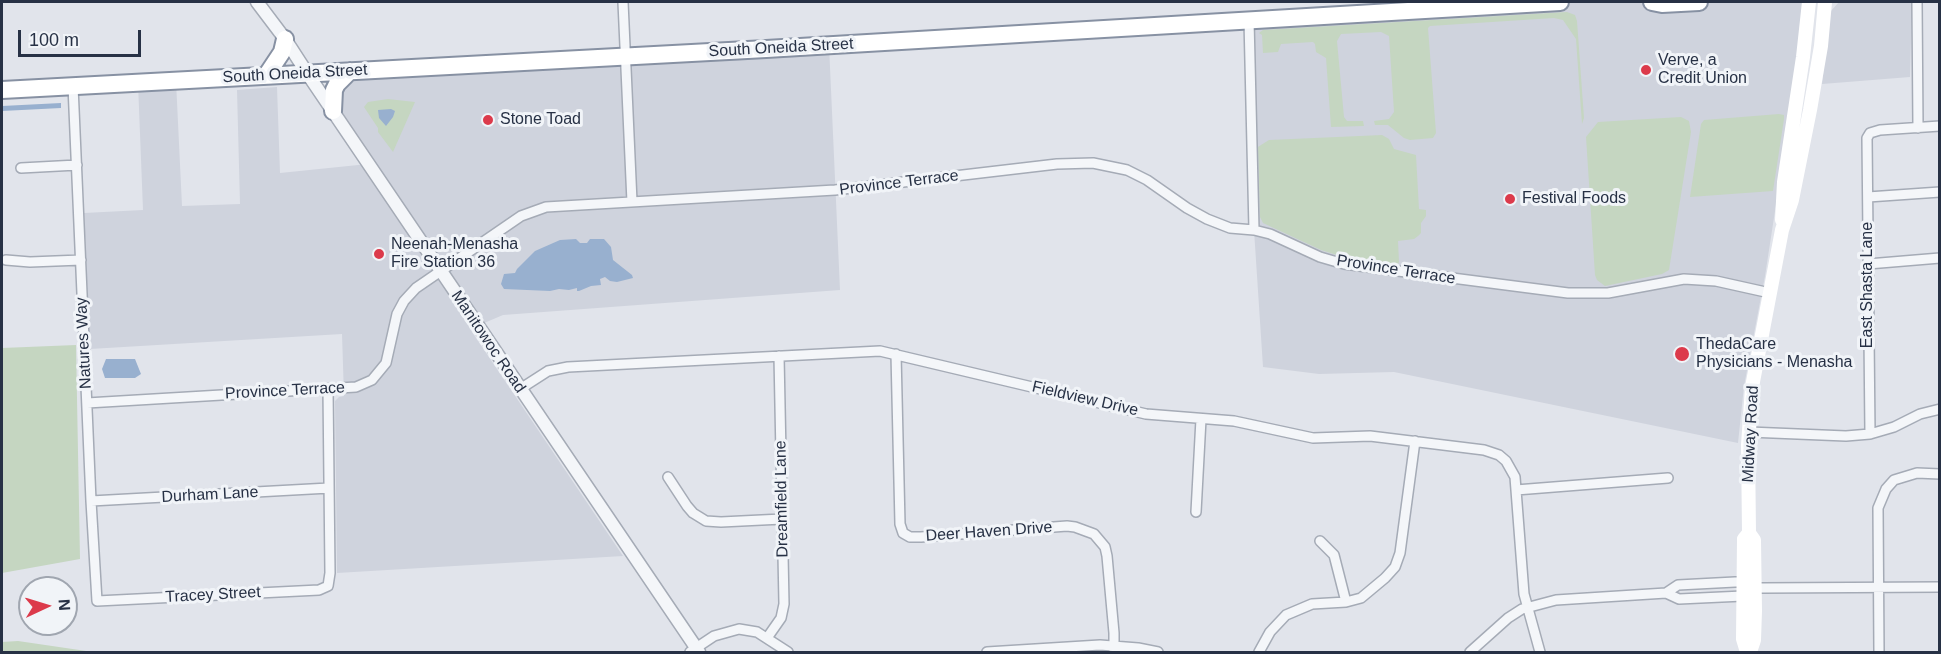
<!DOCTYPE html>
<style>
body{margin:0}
#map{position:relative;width:1941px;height:654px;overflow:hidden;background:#e1e4eb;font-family:Helvetica,sans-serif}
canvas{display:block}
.frame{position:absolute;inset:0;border:3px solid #273145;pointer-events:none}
.north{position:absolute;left:18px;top:576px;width:60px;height:60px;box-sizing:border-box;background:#f1f4f8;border:2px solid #a0a6b0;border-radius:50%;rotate:86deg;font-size:16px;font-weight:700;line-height:24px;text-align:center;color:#273145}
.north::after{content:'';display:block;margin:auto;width:21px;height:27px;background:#dc3a4b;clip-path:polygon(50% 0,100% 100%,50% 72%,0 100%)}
.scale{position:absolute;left:18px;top:30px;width:123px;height:27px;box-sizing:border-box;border:3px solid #273145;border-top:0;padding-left:8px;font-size:18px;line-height:21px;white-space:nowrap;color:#273145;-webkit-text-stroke:4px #f1f4f8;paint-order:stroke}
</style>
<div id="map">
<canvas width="1941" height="654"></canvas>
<div class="frame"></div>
<div class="north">N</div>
<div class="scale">100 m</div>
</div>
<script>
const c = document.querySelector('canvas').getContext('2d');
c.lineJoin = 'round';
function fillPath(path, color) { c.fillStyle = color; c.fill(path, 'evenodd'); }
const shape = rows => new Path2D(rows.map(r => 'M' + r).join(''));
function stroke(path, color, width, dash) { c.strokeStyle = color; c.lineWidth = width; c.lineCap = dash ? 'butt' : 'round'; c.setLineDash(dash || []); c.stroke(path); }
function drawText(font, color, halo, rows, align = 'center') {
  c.font = font + ' Helvetica,sans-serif'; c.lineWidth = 6; c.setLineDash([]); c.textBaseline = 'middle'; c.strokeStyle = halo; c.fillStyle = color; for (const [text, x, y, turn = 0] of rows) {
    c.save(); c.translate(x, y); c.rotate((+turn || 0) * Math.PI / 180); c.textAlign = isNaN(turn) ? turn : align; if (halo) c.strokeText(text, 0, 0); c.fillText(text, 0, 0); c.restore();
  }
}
const built = shape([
 [1381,2,1802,2,1801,34,1785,146,1765,276,1744,386,1738,443,1394,372,1319,374,1263,367,1254,230,1249,20,1382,11],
 [1839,2,1912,2,1910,77,1822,84,1830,12],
 [829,45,840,290,503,315,470,329,623,556,337,573,335,401,339,397,344,396,342,334,90,349,84,213,143,210,138,83,176,81,182,206,240,204,237,90,277,87,280,173,368,164,333,111,340,80]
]);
const green = shape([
 [1567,12,1575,15,1577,21,1584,118,1582,124,1576,39,1563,20,1554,18,1430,26,1428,28,1436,133,1433,138,1410,140,1404,138,1388,125,1375,125,1374,121,1389,119,1394,112,1389,36,1381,32,1341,34,1337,41,1344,117,1347,121,1363,121,1364,126,1331,127,1326,58,1316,52,1315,44,1313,42,1281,44,1278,52,1263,53,1262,35,1259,33,1263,30],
 [388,99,415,102,393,152,378,132,378,128,364,107,368,102],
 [1779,114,1784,115,1784,119,1773,191,1690,197,1701,124,1704,120],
 [1681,117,1689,121,1691,132,1669,270,1662,274,1605,286,1597,280,1595,275,1586,137,1598,122],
 [1382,135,1389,139,1394,149,1416,155,1419,209,1426,210,1426,216,1421,223,1421,233,1418,236,1414,239,1398,241,1399,262,1398,264,1343,257,1321,250,1263,223,1260,217,1258,147,1261,145,1269,140],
 [76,345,80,559,2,573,2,348],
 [18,641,93,652,2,652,2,642]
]);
const water = shape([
 [61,103,61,108,2,111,2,106],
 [391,109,395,111,393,117,386,126,379,118,378,110],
 [576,239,580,243,587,243,590,239,604,239,611,247,613,260,632,275,633,278,617,282,610,281,605,277,600,279,601,285,591,286,579,291,577,291,577,288,569,290,559,289,550,291,504,289,501,284,504,274,515,273,517,269,535,251,560,240],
 [106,359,135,359,141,374,135,378,105,378,102,369]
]);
const minor = shape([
 [623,2,632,202],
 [1917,2,1918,128],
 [1249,20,1254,230],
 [73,86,91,501,97,601,319,590,328,586,330,573,328,389],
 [21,168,77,165],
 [1868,197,1940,192],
 [6,260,30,262,81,260],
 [1868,264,1940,258],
 [896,354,900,524,903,533,910,537,921,537,1067,526,1075,527,1094,534,1105,547,1107,556,1114,633,1114,652],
 [520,389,548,371,568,367,880,351,1146,414,1234,421,1313,438,1370,436,1484,450,1499,455,1506,461,1515,477,1524,594,1540,652],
 [87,403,356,387,372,380,386,363,397,314,404,301,416,288,521,216,546,207,835,190,1057,164,1093,163,1127,170,1147,180,1187,208,1207,219,1230,228,1254,230,1270,234,1320,257,1344,264,1568,293,1608,293,1684,279,1716,281,1770,293],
 [1749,432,1846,436,1870,434,1894,427,1920,414,1940,409],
 [1870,434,1867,138,1870,133,1880,130,1940,126],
 [668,477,687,506,693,513,706,521,721,522,782,519],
 [1516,490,1668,478],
 [91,501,329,488],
 [1196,512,1201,419],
 [1320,541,1334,555,1346,602],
 [1666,593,1679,599,1743,596,1748,593],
 [767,638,781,618,784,604,779,356],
 [690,652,714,636,739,629,757,632,788,652],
 [987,652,1100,645,1138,648,1158,652],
 [1259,652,1270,632,1286,615,1312,604,1346,602,1361,598,1385,578,1395,567,1400,553,1415,441],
 [1470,652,1508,618,1522,609,1556,600,1666,593,1678,585,1735,582,1743,582,1755,588,1763,588,1940,587],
 [1879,652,1878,508,1886,489,1894,480,1917,473,1940,474]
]);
const tertiary = shape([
 [257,2,285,39,307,73,699,652]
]);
const secondary = shape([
 [1782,220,1784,182,1803,57,1809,2],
 [1747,652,1743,639,1744,539,1749,533],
 [1750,652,1754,640,1755,611,1754,540,1749,533,1748,445,1752,387,1782,230,1792,200,1810,110,1821,46,1825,2]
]);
const trunk = shape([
 [1652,2,1662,4,1699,2],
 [266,76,282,52,285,39],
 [2,90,766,49,1560,2],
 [333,111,334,90,337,84,350,71]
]);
const markers = [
 [1646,70,6,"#dc3a4b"],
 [488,120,6,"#dc3a4b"],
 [1510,199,6,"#dc3a4b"],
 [379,254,6,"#dc3a4b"],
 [1682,354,8,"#dc3a4b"]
];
const streetNames = [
 ["South Oneida Street",781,48,-3],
 ["South Oneida Street",295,74,-3],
 ["Province Terrace",899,183,-7],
 ["Province Terrace",1396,270,9],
 ["East Shasta Lane",1868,285,-90],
 ["Manitowoc Road",488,342,56],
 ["Natures Way",84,343,-93],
 ["Province Terrace",285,391,-3],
 ["Fieldview Drive",1085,399,13],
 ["Midway Road",1751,434,-87],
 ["Durham Lane",210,495,-3],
 ["Dreamfield Lane",782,499,-91],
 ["Deer Haven Drive",989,532,-4],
 ["Tracey Street",213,595,-3]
];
const poiNames = [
 ["Verve, a",1658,61],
 ["Credit Union",1658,79],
 ["Stone Toad",500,120],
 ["Festival Foods",1522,199],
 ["Neenah-Menasha",391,245],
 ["Fire Station 36",391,263],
 ["ThedaCare",1696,345],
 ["Physicians - Menasha",1696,363]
];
fillPath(built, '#cfd3dd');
fillPath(green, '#c5d6c1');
fillPath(water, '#98b0cf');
stroke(minor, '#a5abb6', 12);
stroke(tertiary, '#a5abb6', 15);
stroke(trunk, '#8791a3', 20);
stroke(minor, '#f4f6f9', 9);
stroke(tertiary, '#f4f6f9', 12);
stroke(secondary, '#fff', 14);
stroke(trunk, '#fff', 16);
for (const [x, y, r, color] of markers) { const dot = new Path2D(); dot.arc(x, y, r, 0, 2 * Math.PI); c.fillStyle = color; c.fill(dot); stroke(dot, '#f1f4f8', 2); }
drawText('16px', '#273145', '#f1f4f8', streetNames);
drawText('16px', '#273145', '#f1f4f8', poiNames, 'left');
</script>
